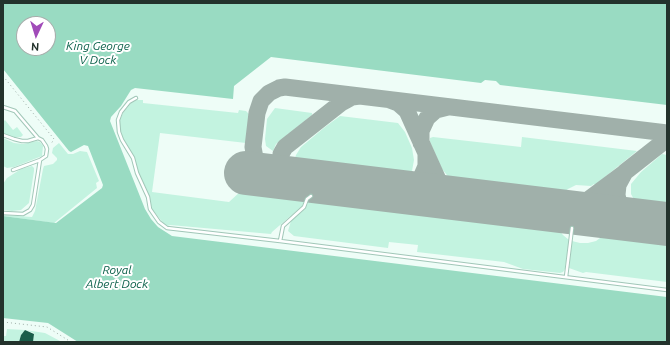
<!DOCTYPE html>
<style>
body{margin:0}
#map{position:relative;width:670px;height:345px;overflow:hidden;background:#eefdf7;font-family:Ubuntu,sans-serif}
canvas{display:block}
.frame{position:absolute;inset:0;border:4px solid #23322c;pointer-events:none}
.north{position:absolute;left:16px;top:16px;width:40px;height:40px;box-sizing:border-box;background:#fff;border:1px solid #a7adab;border-radius:50%;rotate:184deg;font-size:11px;font-weight:700;line-height:16px;text-align:center;color:#23322c}
.north::after{content:'';display:block;margin:auto;width:14px;height:18px;background:#a14bb9;clip-path:polygon(50% 0,100% 100%,50% 72%,0 100%)}
</style>
<div id="map">
<canvas width="670" height="345"></canvas>
<div class="frame"></div>
<div class="north">N</div>
</div>
<script>
const c = document.querySelector('canvas').getContext('2d');
c.lineJoin = 'round';
function fillPath(path, color) { c.fillStyle = color; c.fill(path, 'evenodd'); }
const shape = rows => new Path2D(rows.map(r => 'M' + r).join(''));
function stroke(path, color, width, dash) { c.strokeStyle = color; c.lineWidth = width; c.lineCap = dash ? 'butt' : 'round'; c.setLineDash(dash || []); c.stroke(path); }
function drawText(font, color, halo, rows, align = 'center') {
  c.font = font + ' Ubuntu,sans-serif'; c.lineWidth = 4; c.setLineDash([]); c.textBaseline = 'middle'; c.strokeStyle = halo; c.fillStyle = color; for (const [text, x, y, turn = 0] of rows) {
    c.save(); c.translate(x, y); c.rotate((+turn || 0) * Math.PI / 180); c.textAlign = isNaN(turn) ? turn : align; if (halo) c.strokeText(text, 0, 0); c.fillText(text, 0, 0); c.restore();
  }
}
const green = shape([
 [137,100,143,100,143,103,238,113,239,110,246,111,249,114,246,143,160,133,152,192,229,202,241,191,305,199,302,206,272,232,271,234,170,225,168,226,164,224,152,209,146,188,137,170,132,154,123,139,120,128,120,120,123,113,131,103],
 [275,108,312,113,312,115,276,144,273,151,266,146,265,139,267,119],
 [340,116,398,123,405,132,412,148,414,160,412,171,413,171,412,173,410,175,294,161,296,155,301,147,325,127],
 [5,120,13,130,17,127,23,135,21,137,13,137,3,133,3,122],
 [433,137,521,147,522,137,637,151,595,185,594,184,591,186,576,185,568,189,562,194,455,181,451,180,442,169,430,142,430,138],
 [3,138,14,143,23,144,37,141,40,142,43,146,42,156,14,167,7,168,3,166],
 [59,143,68,154,73,154,80,151,87,152,99,181,96,183,97,188,54,223,3,216,3,215,32,217,35,211,43,169,44,166,53,164,57,160,57,158,52,153,53,148],
 [662,154,667,155,667,207,636,203,631,194,631,184,641,172],
 [32,166,34,168,34,171,29,203,21,210,12,211,3,210,3,184,7,178,21,169],
 [310,199,558,229,563,235,569,240,565,269,563,272,560,273,523,269,504,262,417,252,418,245,389,242,388,248,294,236,288,231,291,221,305,209],
 [604,235,667,242,667,282,586,272,583,273,569,268,572,241,580,243,588,243,596,241],
 [7,329,25,330,21,335,19,342,3,341,3,336,6,336],
 [25,330,45,333,60,341,33,342,34,333]
]);
const water = shape([
 [3,3,667,3,667,105,500,85,496,81,485,80,481,83,271,57,234,86,233,99,135,88,131,90,121,106,111,117,110,121,145,209,151,219,158,227,172,236,667,297,667,342,78,342,48,323,3,318,3,216,56,223,102,188,103,185,88,146,84,145,71,152,69,151,3,69],
 [24,24,48,24,48,48,24,48]
]);
const taxiway = shape([
 [390,100,398,103,407,111,439,182,452,194,468,200],
 [421,143,421,131,427,118,436,110,448,107],
 [279,177,269,173,260,167,255,158,253,147,257,113,261,101,269,93,279,88,285,87,667,133],
 [296,179,286,173,281,165,281,154,285,147,341,103,352,97,360,96],
 [395,191,412,187,420,180,426,166,426,154],
 [558,211,572,210,577,208,624,173],
 [637,221,629,215,619,204,617,195,618,185,625,172,667,139]
]);
const runway = shape([
 [246,173,667,224]
]);
const building = shape([
 [25,330,34,334,33,342,19,342,21,335]
]);
const path = shape([
 [3,76,54,139,51,144],
 [3,322,47,327,71,342]
]);
const lane = shape([
 [136,98,129,102,121,112,118,120,119,132,122,140,133,158,137,173,148,197,150,209,159,222,167,228,280,241,667,290],
 [3,107,15,111,38,138],
 [3,135,14,139,22,141,28,141,38,138,42,140,46,146,47,149,46,156,40,160,13,170],
 [3,213,23,214,30,210,33,205,40,160],
 [280,241,283,226,304,207,307,199,311,196],
 [566,277,572,228]
]);
const waterNames = [
 ["King George",98,46],
 ["V Dock",98,60],
 ["Royal",117,270],
 ["Albert Dock",117,284]
];
fillPath(green, '#c3f3e0');
fillPath(water, '#99dbc2');
stroke(taxiway, '#a0b0aa', 17);
stroke(runway, '#a0b0aa', 44);
fillPath(building, '#195d49');
stroke(lane, '#a1c7b8', 4.5);
stroke(path, '#9daca6', 1, [1, 3]);
stroke(lane, '#fff', 2.5);
drawText('italic 12px', '#0b614a', '#fff', waterNames);
</script>
